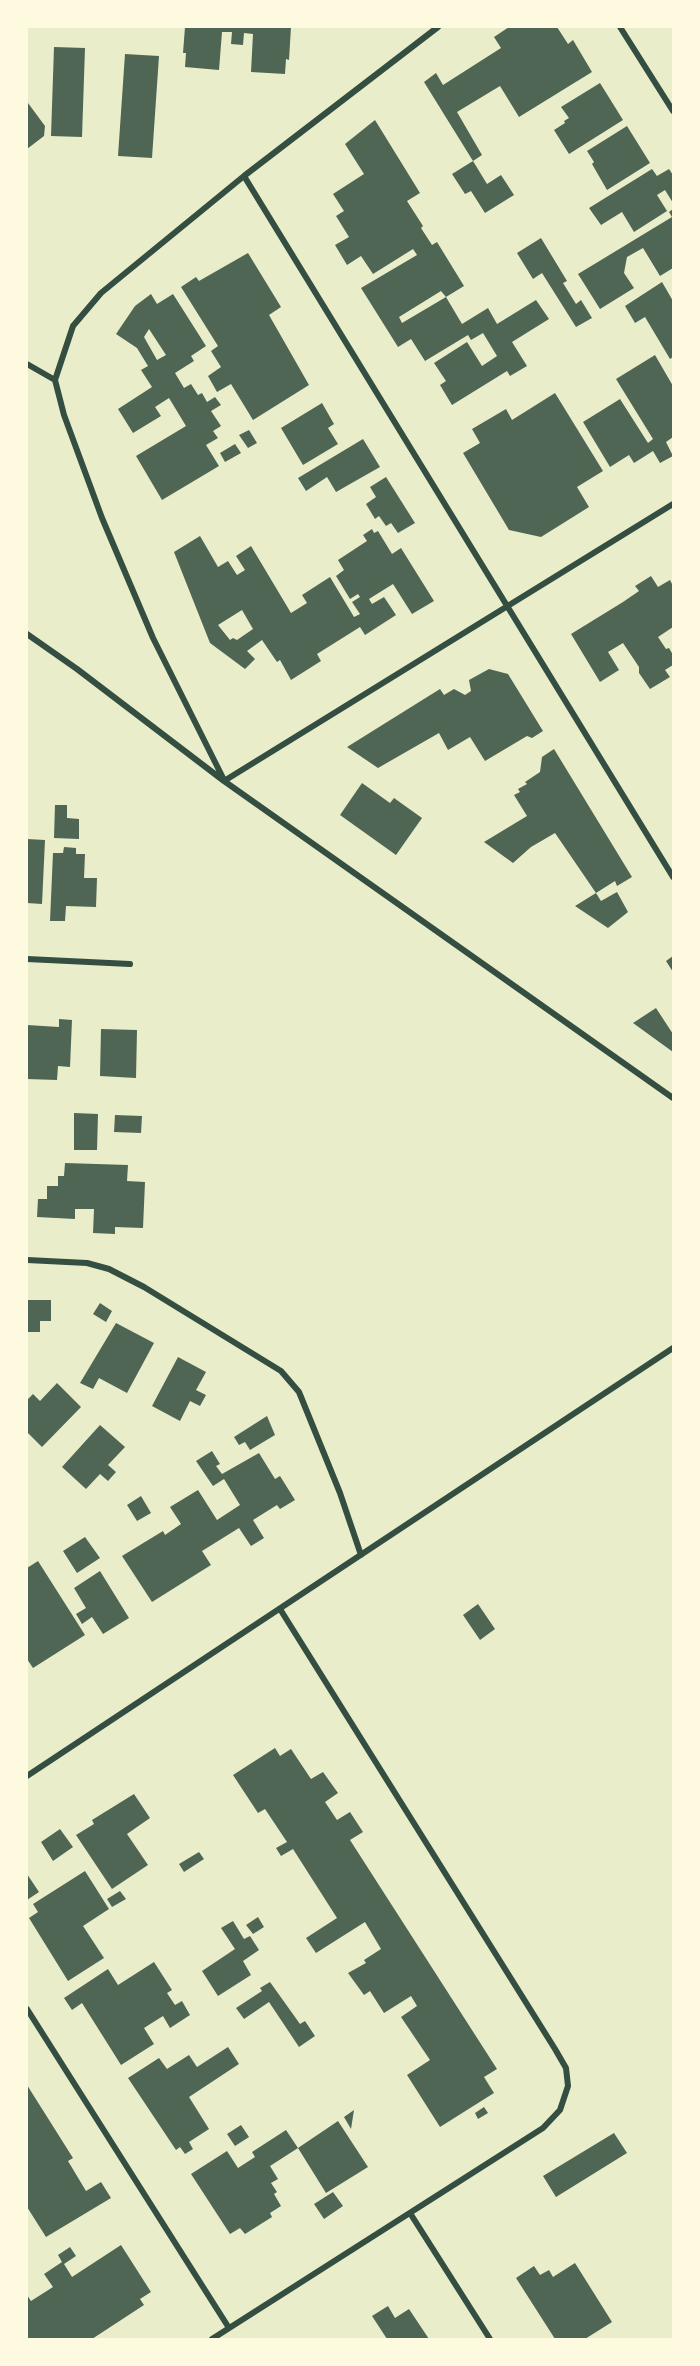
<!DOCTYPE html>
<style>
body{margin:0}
#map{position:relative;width:700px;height:2366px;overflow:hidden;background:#e9edc9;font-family:Commissioner,sans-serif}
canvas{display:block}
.frame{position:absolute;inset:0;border:28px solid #fefae0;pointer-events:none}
</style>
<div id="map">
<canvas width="700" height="2366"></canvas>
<div class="frame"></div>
</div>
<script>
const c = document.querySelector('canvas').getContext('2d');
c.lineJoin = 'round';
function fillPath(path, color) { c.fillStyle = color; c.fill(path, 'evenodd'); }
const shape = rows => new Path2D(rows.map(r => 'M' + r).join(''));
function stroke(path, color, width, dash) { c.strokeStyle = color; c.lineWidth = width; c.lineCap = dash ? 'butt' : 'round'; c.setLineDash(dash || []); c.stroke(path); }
const building = shape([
 [185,27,291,27,289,60,286,59,285,74,251,72,253,34,244,33,243,45,231,44,232,32,222,32,219,70,185,67,186,53,183,53],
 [509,27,557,27,568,44,573,40,592,72,519,117,500,86,457,112,482,155,473,161,424,82,436,73,443,85,501,48,494,37],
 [54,47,85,48,82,137,51,136],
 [125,54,159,56,152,158,118,156],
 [600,83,623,120,569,154,554,130,565,123,564,121,569,118,561,107],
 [28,103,45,126,44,136,27,149],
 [375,120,420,193,407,201,423,226,421,228,432,245,437,242,464,286,446,297,441,291,399,317,402,323,446,297,462,324,488,308,497,324,536,300,549,319,512,342,527,366,510,376,507,371,452,405,440,385,446,381,434,363,467,342,482,366,497,356,483,333,471,340,468,335,425,361,411,339,398,347,361,288,417,255,413,249,373,274,361,256,347,265,335,245,349,237,336,216,344,211,333,194,364,174,345,144],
 [627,126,650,163,607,190,592,164,594,162,587,151],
 [473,161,487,184,501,175,514,195,485,213,471,191,465,194,452,174],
 [652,169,657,176,669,169,673,175,673,203,665,190,657,195,667,211,634,232,622,212,601,225,589,208],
 [673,209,673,268,660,276,643,248,627,257,624,273,634,288,600,309,578,274,672,217,669,212],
 [541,238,567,281,563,283,576,304,581,300,592,318,576,327,542,273,533,279,517,253],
 [248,253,281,307,269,315,309,385,253,420,231,384,217,392,208,376,221,367,211,351,218,346,181,287,196,277,199,281],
 [662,282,673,301,673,357,670,359,645,317,635,323,625,306],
 [151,294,157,304,173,294,206,346,191,356,194,361,175,373,184,388,191,384,198,395,202,393,207,402,215,397,221,405,211,411,221,426,213,431,218,438,206,445,219,466,162,500,136,456,186,426,169,398,155,407,161,416,133,433,118,409,152,387,141,370,148,366,137,348,116,334,135,306],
 [149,329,166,355,157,360,144,337],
 [655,355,673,386,673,437,666,442,673,456,660,463,653,451,634,463,629,455,610,467,583,422,620,399,648,443,653,439,616,379],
 [555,393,603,471,577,487,589,507,541,537,509,530,463,453,480,443,472,429,506,409,512,420],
 [322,403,334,424,328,428,338,444,303,465,281,428],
 [249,430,257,443,248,448,239,435],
 [363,439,380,467,336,492,327,477,306,491,298,478],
 [235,444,241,453,225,462,220,453],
 [386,477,415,523,398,533,391,523,386,526,379,516,375,519,366,504,376,497,370,487],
 [372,529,374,533,378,531,392,554,401,548,434,601,412,614,393,584,369,599,372,604,384,597,396,615,365,635,360,627,317,654,321,661,291,680,280,660,277,662,262,640,247,651,255,659,245,669,210,643,174,552,200,536,218,567,228,561,237,575,245,570,236,556,251,546,291,613,307,603,302,595,330,577,354,617,360,614,352,602,360,597,358,594,350,599,336,576,344,570,338,560,367,541,363,535],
 [242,610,253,629,237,640,233,638,230,640,218,625],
 [651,576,658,587,670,580,673,586,673,627,658,637,666,649,669,648,673,655,673,665,665,670,670,677,650,689,639,673,639,667,623,643,608,652,619,670,600,682,571,634,623,602,639,591,635,586],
 [489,669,508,674,543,731,532,738,527,736,485,761,470,737,448,750,439,733,378,768,347,747,440,689,444,695,454,689,465,695,471,691,469,680],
 [554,749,632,877,617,886,615,881,596,893,555,833,531,847,513,863,484,842,527,816,514,795,520,792,518,789,527,784,525,782,540,772,542,757],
 [362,783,390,803,394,798,422,818,396,855,340,815],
 [55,805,67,805,67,818,79,819,79,839,54,838],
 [27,839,45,840,42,904,27,903],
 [64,847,76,848,76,854,85,854,84,878,97,878,96,907,66,906,65,921,50,921,53,853,63,853],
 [617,892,628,912,608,928,575,906,596,893,601,901],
 [673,956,673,972,666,961],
 [656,1008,673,1034,673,1052,633,1023],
 [59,1019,72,1020,70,1067,58,1066,57,1080,27,1079,27,1025,59,1027],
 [101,1029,137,1030,136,1078,100,1076],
 [74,1113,98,1114,97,1150,74,1150],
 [115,1115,142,1116,141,1133,114,1132],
 [65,1163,128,1165,127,1181,145,1182,143,1228,115,1227,115,1234,93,1233,94,1209,75,1209,75,1219,37,1217,38,1199,47,1199,47,1186,58,1186,58,1176,64,1176],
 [27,1300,51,1300,51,1321,40,1321,40,1332,27,1332],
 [100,1303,112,1311,106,1322,93,1314],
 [116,1323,154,1343,127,1393,99,1378,93,1389,80,1383],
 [178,1357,206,1372,196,1390,206,1395,200,1406,190,1401,180,1421,152,1406],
 [57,1383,81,1407,42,1447,27,1432,27,1400,33,1394,40,1401],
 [267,1416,275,1435,250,1450,245,1442,239,1445,234,1437],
 [100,1425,125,1447,108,1465,116,1472,108,1481,100,1474,86,1489,62,1467],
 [212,1451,220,1464,216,1466,222,1474,259,1453,275,1479,280,1476,295,1500,280,1509,277,1505,253,1520,264,1538,251,1546,239,1528,202,1551,211,1565,152,1602,122,1556,163,1531,165,1535,181,1524,170,1507,198,1490,217,1520,240,1505,224,1479,213,1486,196,1461],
 [141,1496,151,1513,137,1521,127,1505],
 [85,1537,100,1558,77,1573,63,1551],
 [38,1561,85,1635,33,1668,27,1659,27,1568],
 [100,1571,129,1618,103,1634,92,1617,82,1624,76,1614,86,1608,74,1588],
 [478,1604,495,1629,480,1640,463,1615],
 [275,1748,280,1756,291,1749,311,1779,323,1772,338,1793,325,1802,337,1820,350,1812,363,1832,350,1840,497,2069,484,2077,494,2093,440,2127,407,2075,430,2060,401,2017,417,2006,411,1996,384,2013,370,1991,364,1995,348,1973,366,1963,364,1960,381,1949,365,1922,316,1953,306,1938,337,1918,293,1849,281,1856,276,1848,287,1842,265,1809,258,1813,233,1775],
 [134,1794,150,1818,127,1834,148,1865,112,1889,76,1835,94,1824,92,1820],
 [60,1829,73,1847,53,1861,41,1842],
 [199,1852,204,1859,184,1872,179,1864],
 [85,1871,109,1909,83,1926,104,1958,68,1981,29,1918,38,1912,33,1904],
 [27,1874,39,1892,27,1900],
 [120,1891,126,1899,112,1907,107,1899],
 [258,1917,264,1927,253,1934,246,1925],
 [233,1921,244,1939,250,1936,259,1950,243,1961,251,1975,218,1996,202,1971,235,1949,221,1928],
 [154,1962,172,1990,167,1993,175,2005,182,2001,190,2015,170,2028,163,2016,144,2028,154,2044,121,2065,82,2003,72,2010,64,1998,108,1969,118,1985],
 [270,1982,300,2024,305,2021,315,2036,299,2047,269,2002,244,2019,236,2008,262,1991,260,1988],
 [228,2047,239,2064,189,2097,209,2129,189,2142,193,2149,185,2154,180,2147,176,2150,128,2078,159,2058,167,2069,189,2055,197,2067],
 [27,2085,73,2158,68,2161,86,2191,101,2182,111,2198,46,2237,27,2207],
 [484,2107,488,2113,478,2119,475,2113],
 [354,2110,351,2129,344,2117],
 [338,2121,368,2167,326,2193,298,2148],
 [241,2125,249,2137,235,2146,227,2134],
 [286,2130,298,2148,270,2166,278,2179,271,2183,277,2192,274,2194,281,2206,270,2213,272,2217,245,2234,240,2228,230,2234,191,2174,227,2151,238,2168,255,2157,252,2152],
 [614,2133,627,2153,556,2197,543,2176],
 [333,2192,343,2206,324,2219,314,2204],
 [121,2245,151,2292,140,2299,144,2305,92,2339,27,2339,27,2295,31,2301,53,2287,44,2274,62,2262,58,2255,70,2247,76,2256,64,2264,72,2277],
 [575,2263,612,2322,585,2339,555,2339,516,2278,534,2266,540,2275,549,2270,553,2277],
 [388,2306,395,2318,409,2309,429,2339,387,2339,372,2316]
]);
const minor = shape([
 [620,27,673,111],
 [244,176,673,877],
 [27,364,55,380],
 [55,380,73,326,101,293,244,176,438,27],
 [55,380,64,415,102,518,153,638,223,778],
 [27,634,77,669,224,781,673,1098],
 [224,781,673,504],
 [27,959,130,964],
 [27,1260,87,1263,109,1269,144,1287,281,1371,299,1392,340,1493,361,1555],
 [27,1776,673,1348],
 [27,2009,229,2328],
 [410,2213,490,2339],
 [212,2339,543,2128,560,2110,568,2086,566,2068,555,2049,280,1609]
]);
fillPath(building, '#4f6655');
stroke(minor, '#344e41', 6);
</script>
